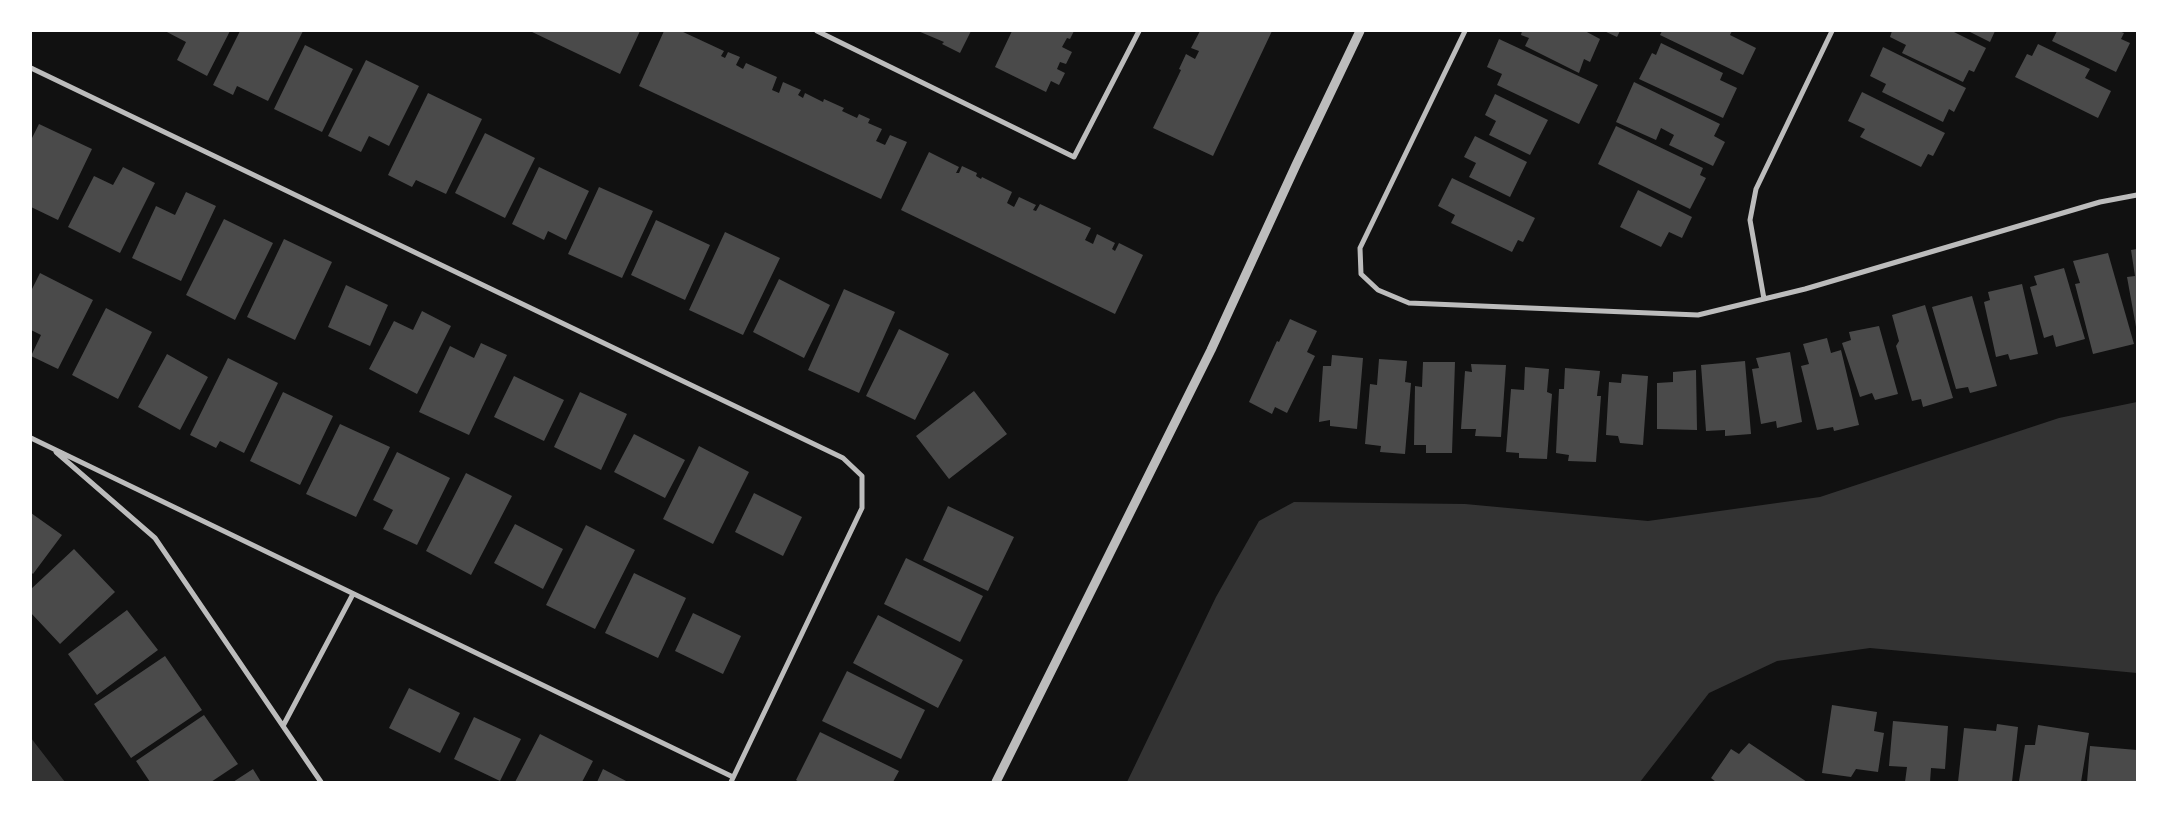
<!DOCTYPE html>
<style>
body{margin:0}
#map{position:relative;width:2168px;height:813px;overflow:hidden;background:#111;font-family:"Open Sans",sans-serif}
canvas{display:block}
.frame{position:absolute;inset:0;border:32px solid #fff;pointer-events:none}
</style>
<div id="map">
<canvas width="2168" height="813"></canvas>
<div class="frame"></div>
</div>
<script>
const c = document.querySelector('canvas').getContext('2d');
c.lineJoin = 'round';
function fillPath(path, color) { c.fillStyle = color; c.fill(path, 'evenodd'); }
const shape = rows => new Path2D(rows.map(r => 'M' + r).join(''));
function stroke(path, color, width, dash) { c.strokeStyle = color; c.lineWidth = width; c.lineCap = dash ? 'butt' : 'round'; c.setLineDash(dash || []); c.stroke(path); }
const water = shape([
 [2137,402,2137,673,1870,648,1777,661,1709,693,1640,782,1127,782,1216,597,1259,521,1294,502,1465,504,1648,521,1820,497,2059,418],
 [31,738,65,782,31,782]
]);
const building = shape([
 [165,31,230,31,207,76,177,60,186,42],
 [240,31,303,31,268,101,237,86,233,95,213,85],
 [530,31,640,31,620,74],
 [664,31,681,31,724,51,721,56,725,58,728,52,740,57,736,65,743,69,746,63,777,77,772,90,779,93,783,82,801,90,798,95,803,98,805,93,823,102,824,99,844,108,842,111,857,118,859,114,870,119,868,123,882,129,876,141,885,145,890,135,907,142,881,199,639,86],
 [918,31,971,31,960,53,942,44,944,42],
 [1012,31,1074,31,1070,39,1067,38,1062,47,1072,52,1066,64,1060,62,1057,69,1065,73,1059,85,1051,81,1046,92,995,67],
 [1200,31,1272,31,1213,156,1153,128,1181,70,1179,69,1186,54,1195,59,1199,51,1191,48],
 [1522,31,1585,31,1600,39,1590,62,1584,59,1579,73,1525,46,1529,38,1521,35],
 [1604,31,1620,31,1617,37],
 [1662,31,1732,31,1730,35,1756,48,1743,75,1660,35],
 [1892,31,1952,31,1986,48,1974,72,1969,70,1963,82,1902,53,1906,45,1890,37],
 [1968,31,1995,31,1990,42],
 [2057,31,2119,31,2124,33,2121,39,2130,43,2116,72,2052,41],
 [1499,39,1598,85,1579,124,1497,85,1502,74,1487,67],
 [1661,43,1723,73,1720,80,1737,88,1723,118,1639,79,1652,53,1656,55],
 [2038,44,2090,69,2085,78,2111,91,2098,118,2015,77,2027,54,2032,56],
 [305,45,353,69,322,132,274,109],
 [1883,47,1966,88,1954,112,1949,109,1943,122,1882,92,1886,84,1870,76],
 [366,60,419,86,389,146,369,136,361,152,328,136],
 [1634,82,1720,124,1714,136,1725,142,1713,166,1669,145,1674,135,1661,128,1656,140,1616,122],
 [1862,92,1945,133,1933,156,1928,154,1921,167,1860,137,1865,129,1848,121],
 [428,93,482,119,446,194,416,180,412,187,388,175],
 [1495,94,1548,120,1530,155,1489,135,1496,121,1485,115],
 [39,124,92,149,58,220,31,207,31,140],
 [1616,126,1703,168,1700,175,1706,178,1690,209,1598,164],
 [485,133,535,158,505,218,455,193],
 [1475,136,1527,162,1510,197,1469,177,1476,163,1464,157],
 [929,152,959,167,956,173,959,173,962,166,977,173,976,176,981,179,982,177,1012,192,1007,203,1014,207,1019,197,1036,205,1033,210,1036,211,1040,204,1091,228,1085,240,1093,244,1097,234,1115,243,1112,249,1115,251,1119,243,1143,255,1115,314,901,210],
 [123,167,155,183,120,253,68,227,94,176,113,185],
 [539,167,589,191,566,240,548,231,544,240,512,224],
 [1452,178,1535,218,1523,242,1518,240,1512,252,1451,223,1455,215,1438,206],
 [599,187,653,211,622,278,568,254],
 [1638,190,1692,217,1682,238,1669,232,1661,247,1620,227],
 [186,192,216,206,181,281,132,258,156,206,175,215],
 [224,219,273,243,235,320,186,295],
 [656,220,710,245,685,300,631,275],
 [725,232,780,258,743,335,689,310],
 [284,239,332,262,295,340,247,317],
 [2137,249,2137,327,2136,327,2127,277,2135,276,2131,250],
 [2108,253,2134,344,2093,354,2075,284,2080,283,2073,261],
 [2064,268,2085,339,2056,347,2053,335,2044,338,2030,287,2037,285,2034,276],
 [40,273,93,300,58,369,31,356,41,335,31,330,31,291],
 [779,279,830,305,804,358,753,332],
 [2022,284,2038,354,2010,360,2008,354,1996,357,1984,302,1990,300,1988,292],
 [346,285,388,305,370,346,328,327],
 [844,289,895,312,859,393,808,370],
 [1972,296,1997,386,1970,393,1968,387,1956,389,1932,307],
 [1925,305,1953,398,1923,407,1921,399,1912,401,1896,346,1899,341,1892,315],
 [106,308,152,332,118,399,72,375],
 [422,311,451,326,417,394,369,369,394,321,413,330],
 [1290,319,1317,331,1307,352,1315,356,1287,413,1275,407,1272,414,1249,402,1277,341,1279,342],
 [1879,326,1898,394,1875,400,1872,393,1860,397,1842,343,1851,340,1849,332],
 [899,329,949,354,915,420,866,396],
 [1827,338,1831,353,1841,350,1859,425,1834,431,1833,427,1817,430,1801,366,1809,364,1803,344],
 [481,343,507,355,469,435,419,412,450,346,474,358],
 [1790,352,1802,422,1777,428,1776,421,1761,424,1752,369,1759,368,1756,358],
 [167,354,208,377,180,430,138,407],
 [1332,355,1363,358,1357,429,1330,426,1330,420,1319,422,1323,366,1331,366],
 [228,358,278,383,244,453,220,441,216,448,190,435],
 [1379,359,1407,361,1405,382,1411,383,1405,454,1380,452,1381,446,1365,444,1370,384,1377,385],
 [1745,361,1751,434,1725,436,1725,430,1706,431,1701,365],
 [1423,362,1455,362,1452,453,1426,453,1426,445,1414,445,1415,386,1422,387],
 [1471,364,1506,365,1501,437,1475,436,1476,429,1461,429,1465,371,1472,372],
 [1525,367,1549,369,1547,392,1552,394,1547,459,1519,458,1519,453,1506,452,1511,389,1524,390],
 [1565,368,1600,371,1597,396,1601,396,1596,462,1568,461,1569,455,1556,453,1559,389,1564,389],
 [1696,370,1697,430,1657,429,1657,383,1673,382,1673,372],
 [1622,374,1648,376,1643,445,1620,443,1618,436,1606,435,1609,382,1621,383],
 [514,376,564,400,544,441,494,417],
 [974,391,1007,434,949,479,916,436],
 [283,392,333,416,300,485,250,461],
 [580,392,627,414,601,470,554,447],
 [340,424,390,447,356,517,306,494],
 [634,434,685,460,665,498,614,472],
 [699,446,749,472,713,544,663,519],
 [397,452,450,478,417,545,383,529,393,510,373,500],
 [466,473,512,496,471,575,426,551],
 [754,493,802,517,783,556,735,532],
 [948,506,1014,537,988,591,923,560],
 [31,513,62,535,33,574,31,572],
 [515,524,563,549,543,589,494,563],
 [586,525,635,550,595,629,546,605],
 [74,549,115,592,60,644,31,613,31,589],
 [906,558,983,596,960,642,884,604],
 [634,573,686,598,658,658,605,633],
 [127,610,158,650,97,695,68,654],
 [693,613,741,636,723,674,675,651],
 [878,615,963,660,938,708,853,663],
 [165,656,202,710,131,758,94,704],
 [847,671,925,710,901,759,822,721],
 [409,688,460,713,440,753,389,728],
 [1832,705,1877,712,1874,731,1884,733,1878,772,1856,769,1851,777,1822,773],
 [204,715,238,764,211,782,150,782,136,761],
 [474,717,521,739,500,781,454,759],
 [1893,721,1948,726,1945,769,1931,768,1930,782,1905,782,1907,767,1889,766],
 [1997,724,2018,727,2012,782,1958,782,1964,728,1996,731],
 [2038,725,2089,733,2081,782,2019,781,2025,745,2035,745],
 [820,732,899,771,893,782,799,782,796,780],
 [540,734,593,761,582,782,515,782],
 [1749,743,1807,782,1716,782,1711,778,1731,749,1739,754],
 [2090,746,2137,750,2137,782,2087,782],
 [253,769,261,782,233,782],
 [603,769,628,782,597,782]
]);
const minor = shape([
 [817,31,1074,157,1139,31],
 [1465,31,1360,248,1361,274,1378,290,1409,303,1698,315,1805,289,2100,202,2137,195],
 [31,68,843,458,862,476,862,508,731,782],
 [1764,299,1750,220,1756,189,1832,31],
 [31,438,733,777],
 [56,452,155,538,321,782],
 [283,726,353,594]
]);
const tertiary = shape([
 [996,782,1211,350,1296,165,1360,31]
]);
fillPath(water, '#333');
fillPath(building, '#4a4a4a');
stroke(minor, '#bcbcbc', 5);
stroke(tertiary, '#bcbcbc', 9);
</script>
